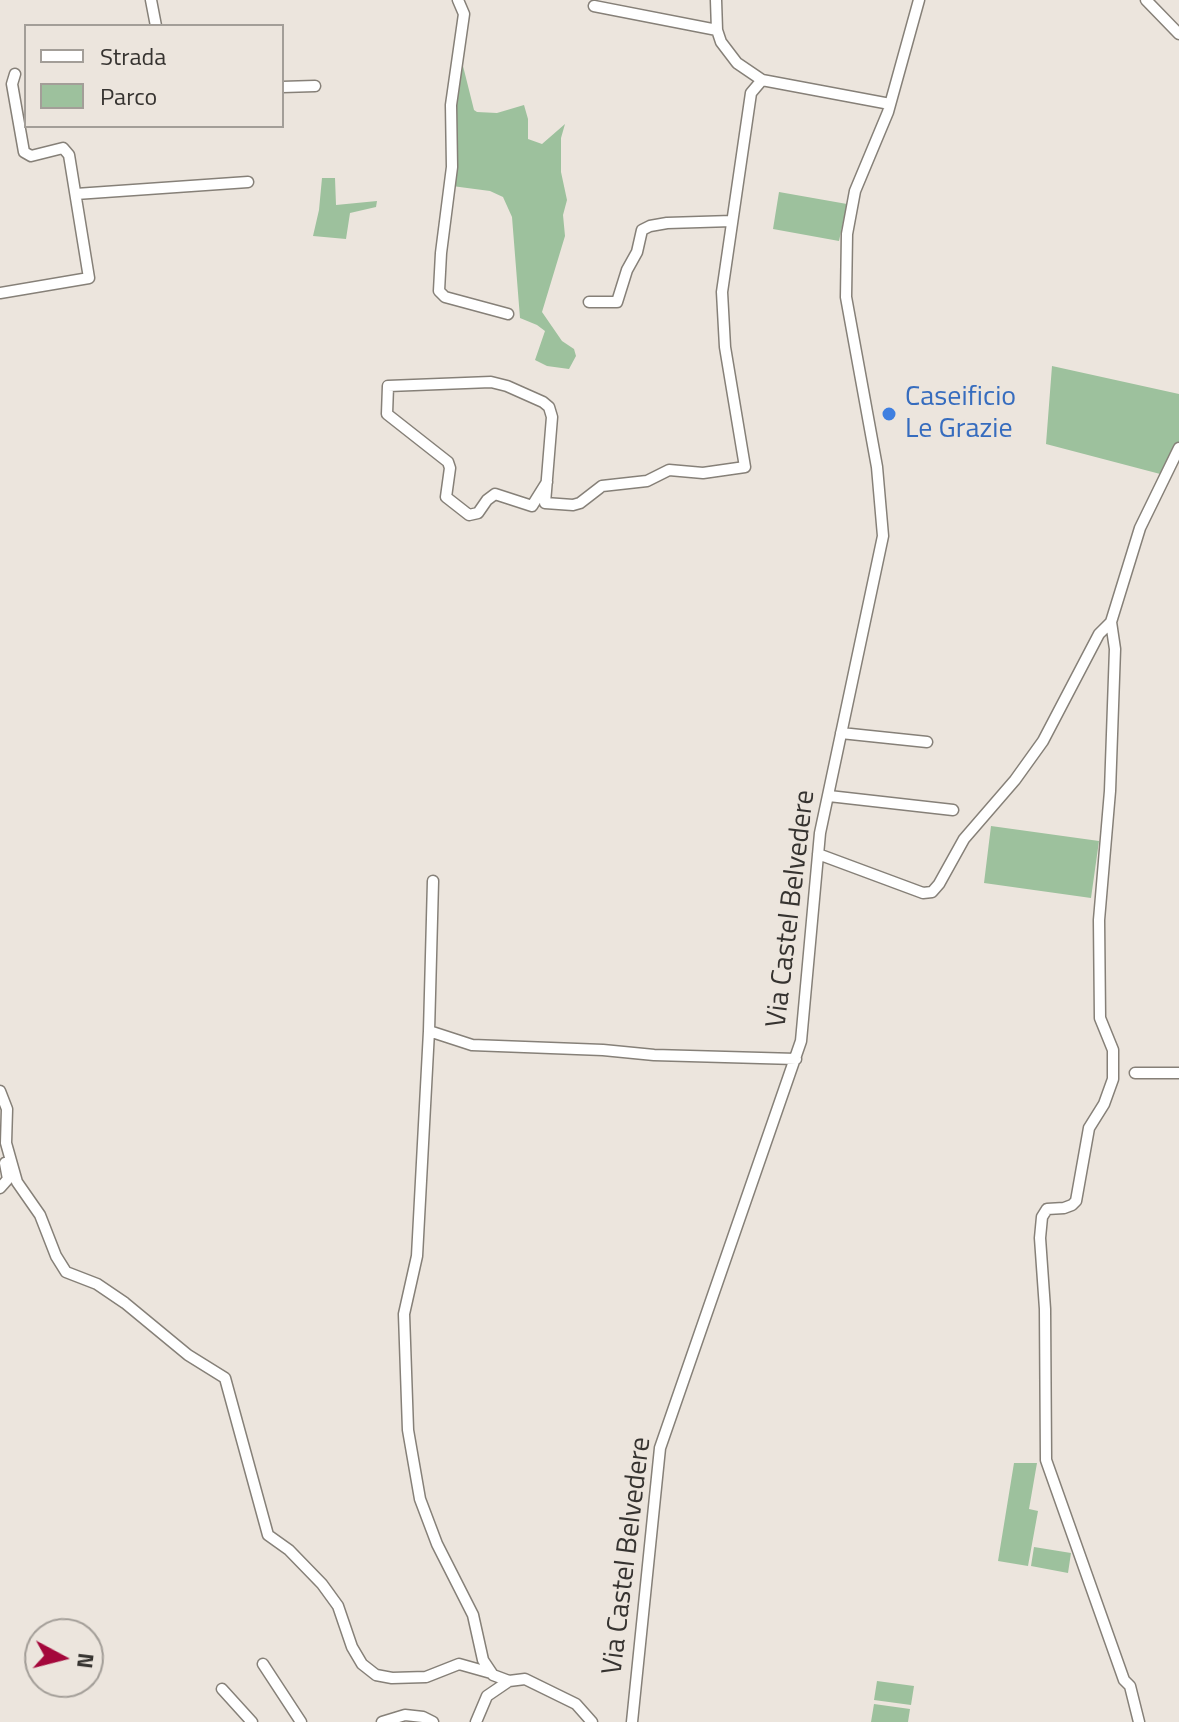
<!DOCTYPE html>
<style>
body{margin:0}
#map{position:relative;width:1179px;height:1722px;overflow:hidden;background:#ece5dd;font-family:"Titillium Web",sans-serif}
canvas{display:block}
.legend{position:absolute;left:24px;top:24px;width:260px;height:104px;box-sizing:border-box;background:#ece5dd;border:2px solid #a39e98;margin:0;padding:10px 14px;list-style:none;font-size:24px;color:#363330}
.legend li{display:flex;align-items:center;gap:16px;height:40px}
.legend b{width:40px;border:2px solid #a39e98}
.north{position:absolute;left:24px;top:1618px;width:80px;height:80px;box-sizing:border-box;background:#ece5dd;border:2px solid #a39e98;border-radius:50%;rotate:97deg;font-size:22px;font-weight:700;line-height:32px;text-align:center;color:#363330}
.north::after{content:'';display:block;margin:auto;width:28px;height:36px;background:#a4073b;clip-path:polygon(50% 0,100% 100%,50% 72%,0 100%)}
</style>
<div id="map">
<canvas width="1179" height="1722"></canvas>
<ul class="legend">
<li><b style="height:10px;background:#fff"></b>Strada</li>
<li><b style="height:22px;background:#9dc19d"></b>Parco</li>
</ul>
<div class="north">N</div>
</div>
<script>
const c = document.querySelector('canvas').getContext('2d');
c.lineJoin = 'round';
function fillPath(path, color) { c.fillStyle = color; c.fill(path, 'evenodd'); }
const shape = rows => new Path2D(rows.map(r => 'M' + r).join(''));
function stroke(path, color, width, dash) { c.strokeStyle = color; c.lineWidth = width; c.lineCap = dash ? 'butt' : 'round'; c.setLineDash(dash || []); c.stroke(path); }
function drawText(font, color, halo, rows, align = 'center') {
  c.font = font + ' "Titillium Web",sans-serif'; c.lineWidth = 6; c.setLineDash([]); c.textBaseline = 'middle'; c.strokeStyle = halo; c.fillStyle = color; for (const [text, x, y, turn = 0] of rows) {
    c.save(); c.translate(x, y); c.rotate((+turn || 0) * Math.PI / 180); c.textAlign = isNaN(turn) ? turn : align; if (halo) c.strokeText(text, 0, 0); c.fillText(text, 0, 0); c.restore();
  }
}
const green = shape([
 [462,62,474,110,477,112,497,113,524,105,528,119,528,139,542,144,565,124,561,138,561,172,567,200,563,215,565,236,542,312,562,341,574,349,576,356,569,369,547,366,535,360,545,331,537,325,520,318,512,217,503,197,490,191,452,186,457,138,455,108],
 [322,178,335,178,336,205,377,201,376,207,350,213,346,239,313,236,319,210],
 [779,192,847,204,839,241,773,229],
 [1052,366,1179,394,1179,445,1164,475,1046,444],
 [991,826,1099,841,1091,898,984,883],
 [1014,1463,1037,1463,1029,1509,1038,1511,1028,1566,998,1561],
 [1034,1547,1071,1553,1068,1573,1031,1566],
 [877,1681,914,1686,911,1705,874,1700],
 [874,1704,910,1709,908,1722,871,1722]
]);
const minor = shape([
 [151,0,156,26],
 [458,0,464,14,451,105,452,167,441,253,439,291,445,297,508,314],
 [716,0,717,30,721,42,737,63,762,80],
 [1146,0,1179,34],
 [594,6,717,30],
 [282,87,315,86],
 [76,194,248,182],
 [0,293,89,278,69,155,63,148,31,156,24,152,12,84,15,74],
 [589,302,617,302,627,270,637,252,642,230,650,226,667,223,732,221],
 [547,482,532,506,495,494,487,500,478,513,469,515,446,497,450,468,448,462,387,414,388,386,491,382,507,386,543,402,549,407,552,417,545,503,573,505,580,503,602,486,647,481,669,470,703,473,745,467,725,347,722,292,751,93,762,80,890,104],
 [1111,622,1115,649,1110,791,1099,920,1100,1018,1113,1050,1113,1079,1104,1104,1089,1128,1076,1201,1072,1205,1064,1208,1047,1209,1042,1217,1040,1238,1045,1309,1046,1460,1124,1680,1130,1686,1139,1722],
 [841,733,927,742],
 [829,796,953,810],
 [818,854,923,893,932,892,939,884,964,839,1015,780,1043,741,1099,634,1111,622,1140,528,1179,448],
 [433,881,429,1031,417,1256,404,1314,408,1430,420,1499,437,1544,473,1615,483,1660,493,1675,509,1681],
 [429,1031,472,1045,603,1050,654,1055,796,1059],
 [1135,1073,1179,1073],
 [0,1091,7,1109,6,1143,17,1182,40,1215,56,1256,66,1272,97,1284,125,1303,188,1355,225,1378,268,1535,289,1550,322,1584,338,1606,352,1647,362,1664,376,1675,392,1678,426,1677,459,1664,491,1673],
 [0,1188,8,1179,5,1163],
 [263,1664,301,1722],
 [222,1689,252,1722],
 [382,1722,405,1715,423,1717,433,1722],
 [476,1722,487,1696,509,1681,525,1679,576,1704,592,1722],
 [632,1722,660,1448,801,1041,820,833,883,536,877,467,846,297,847,234,855,191,888,112,919,0]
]);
const markers = [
 [889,414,8,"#3f7fe0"]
];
const shopNames = [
 ["Caseificio",905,398],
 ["Le Grazie",905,430]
];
const streetNames = [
 ["Via Castel Belvedere",792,909,-83],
 ["Via Castel Belvedere",628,1556,-83]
];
fillPath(green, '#9dc19d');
stroke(minor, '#868078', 13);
stroke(minor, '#fff', 10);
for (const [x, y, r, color] of markers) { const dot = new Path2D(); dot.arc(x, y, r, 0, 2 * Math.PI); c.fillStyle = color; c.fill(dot); stroke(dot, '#ece5dd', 3); }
drawText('28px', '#366cbe', '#ece5dd', shopNames, 'left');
drawText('28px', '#363330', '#ece5dd', streetNames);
</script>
